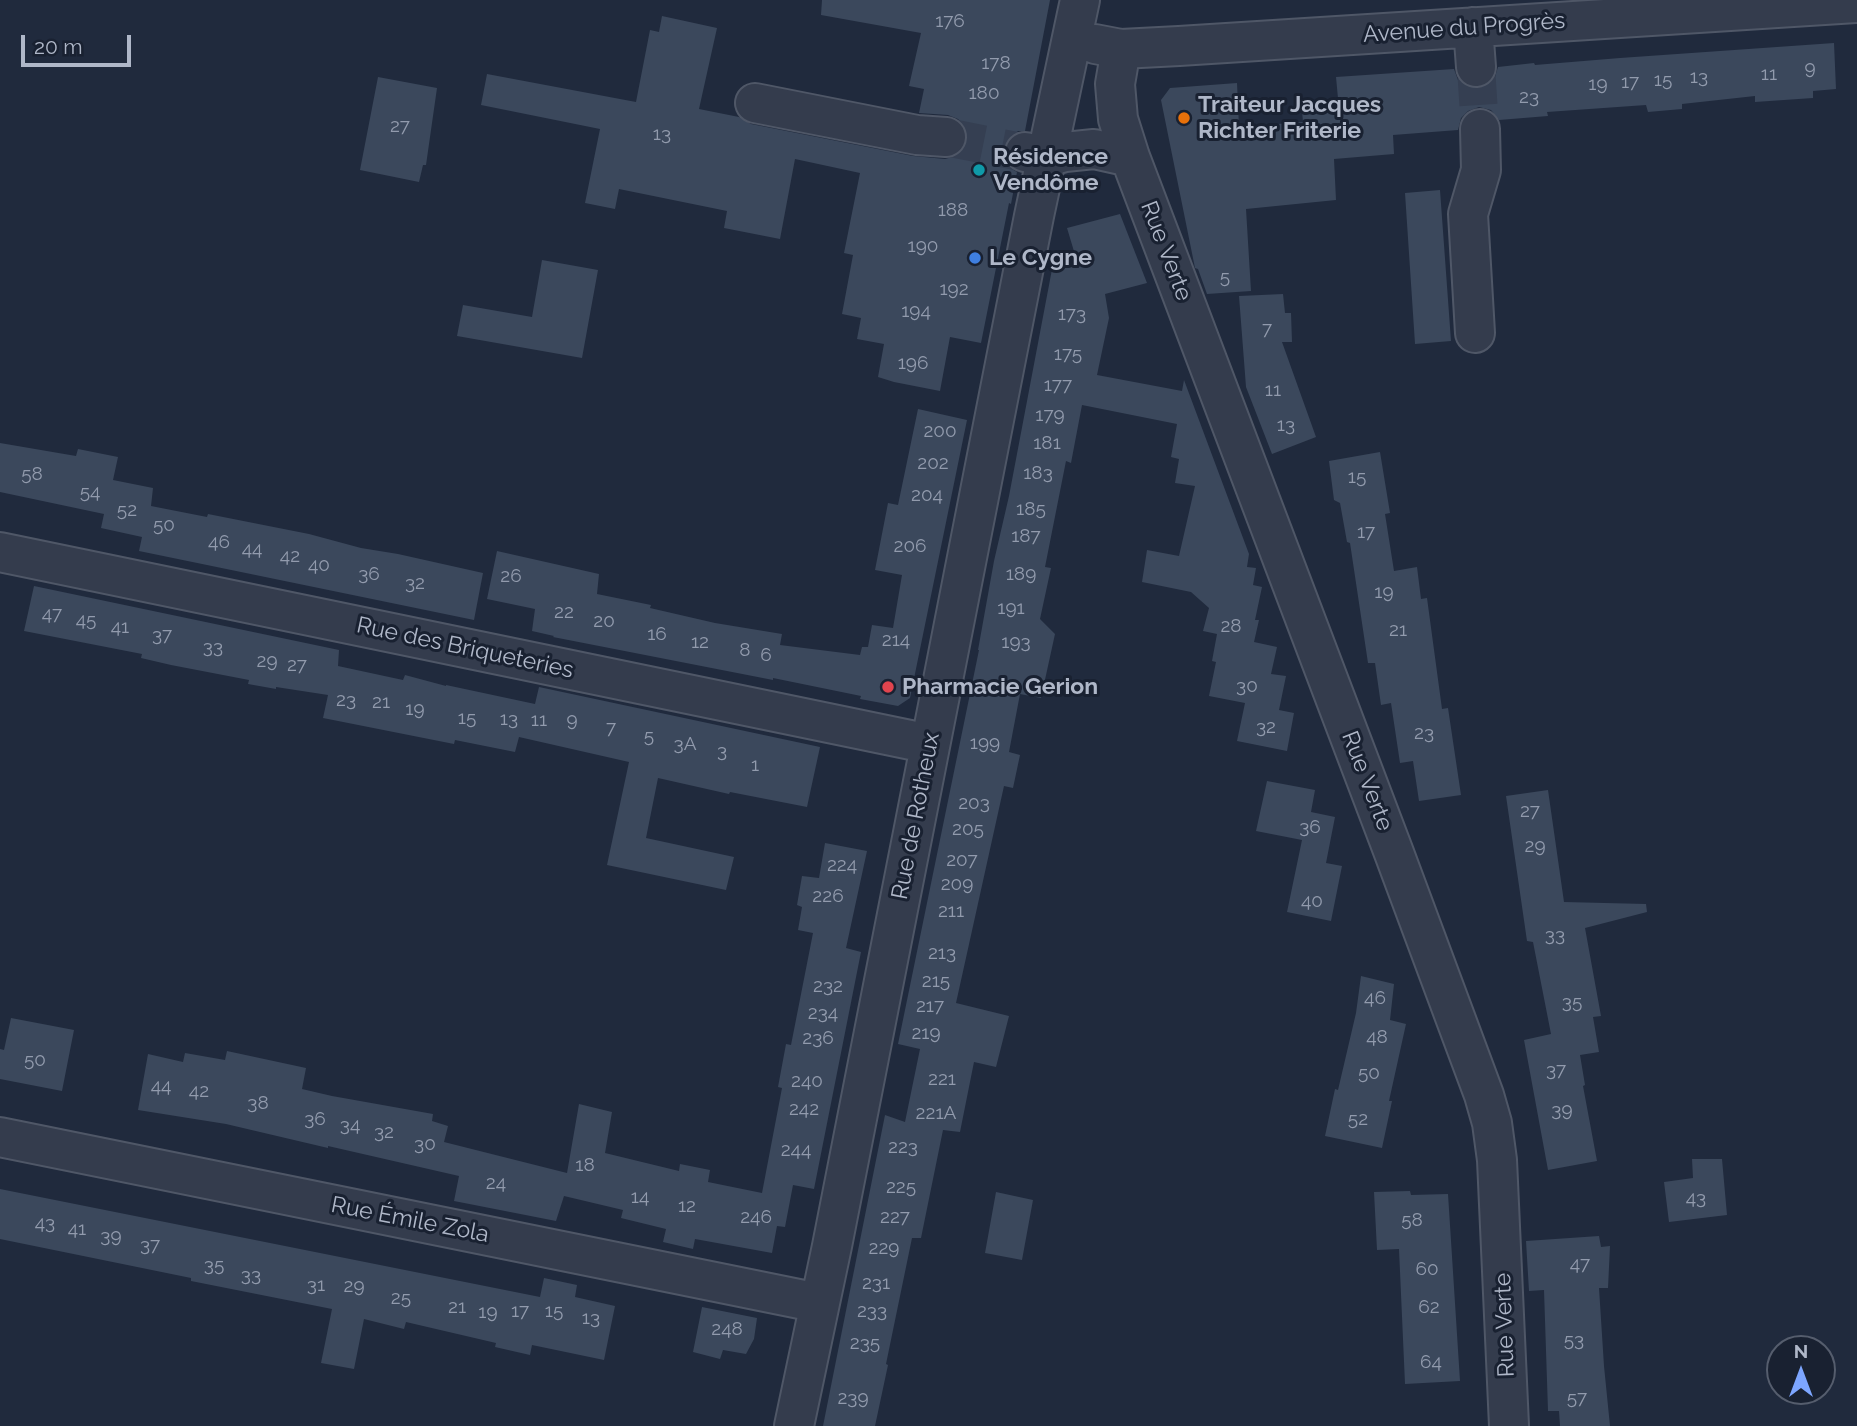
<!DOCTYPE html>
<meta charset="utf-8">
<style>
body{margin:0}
#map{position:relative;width:1857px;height:1426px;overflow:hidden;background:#202a3d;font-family:Raleway,sans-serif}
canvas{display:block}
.north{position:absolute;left:1766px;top:1335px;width:70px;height:70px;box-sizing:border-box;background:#192131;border:2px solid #555d6d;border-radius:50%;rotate:0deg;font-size:19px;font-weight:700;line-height:28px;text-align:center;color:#afb7c8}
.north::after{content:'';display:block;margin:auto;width:24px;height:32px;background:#7da6ff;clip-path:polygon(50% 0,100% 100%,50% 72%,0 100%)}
.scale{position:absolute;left:21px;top:35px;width:110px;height:32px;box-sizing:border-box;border:4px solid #afb7c8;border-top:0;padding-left:9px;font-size:21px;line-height:24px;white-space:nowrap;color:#afb7c8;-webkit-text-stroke:5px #192131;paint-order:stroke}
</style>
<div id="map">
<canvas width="1857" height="1426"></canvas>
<div class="north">N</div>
<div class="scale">20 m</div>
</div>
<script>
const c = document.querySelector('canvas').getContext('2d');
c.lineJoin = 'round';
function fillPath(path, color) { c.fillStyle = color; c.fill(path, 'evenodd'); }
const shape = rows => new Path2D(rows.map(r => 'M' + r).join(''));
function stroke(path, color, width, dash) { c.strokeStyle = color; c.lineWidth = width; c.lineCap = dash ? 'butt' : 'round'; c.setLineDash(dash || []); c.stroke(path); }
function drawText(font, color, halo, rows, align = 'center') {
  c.font = font + ' Raleway,sans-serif'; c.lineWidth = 6; c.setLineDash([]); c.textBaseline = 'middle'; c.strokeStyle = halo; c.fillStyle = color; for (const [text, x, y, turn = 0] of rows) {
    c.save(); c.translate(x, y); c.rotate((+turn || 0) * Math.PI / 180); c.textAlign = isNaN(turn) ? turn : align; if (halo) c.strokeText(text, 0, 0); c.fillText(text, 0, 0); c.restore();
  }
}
const building = shape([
 [822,0,1050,0,1025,131,1018,131,1009,137,1004,148,1004,159,1010,168,1017,172,1011,204,1009,203,981,343,950,337,940,391,894,382,878,377,884,344,857,339,861,318,842,314,853,255,844,253,860,173,795,159,780,239,724,228,727,211,619,189,615,209,585,203,600,129,481,105,487,74,636,102,650,30,659,32,662,16,717,28,699,109,739,117,751,124,913,156,945,159,956,156,964,150,968,138,965,127,958,119,948,115,919,113,924,89,909,86,921,33,821,15],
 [1834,43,1836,89,1813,91,1813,98,1755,102,1755,96,1682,104,1682,109,1648,112,1646,105,1547,112,1548,116,1499,120,1491,110,1479,107,1468,111,1461,118,1458,130,1393,135,1394,154,1334,159,1336,200,1246,209,1251,291,1207,294,1198,269,1195,268,1161,100,1170,88,1237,83,1239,127,1303,122,1302,111,1339,109,1336,77,1454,69,1458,80,1467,87,1477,89,1489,85,1495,77,1498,67,1534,63,1535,65,1620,58],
 [378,77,437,88,426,165,423,165,419,182,360,170],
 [1440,190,1451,341,1415,344,1405,193],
 [1120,214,1147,283,1105,294,1109,318,1097,375,1182,391,1184,380,1249,554,1247,567,1256,568,1253,585,1262,587,1255,620,1259,620,1254,642,1277,647,1271,674,1286,676,1279,710,1294,713,1287,751,1237,741,1245,703,1209,696,1216,662,1212,661,1217,634,1203,631,1209,608,1191,592,1142,582,1147,550,1179,556,1195,486,1175,483,1179,459,1171,457,1177,424,1082,405,1071,463,1066,461,1045,567,1051,568,1040,619,1055,634,1041,698,1020,694,1009,752,1020,755,1013,788,1004,786,956,1003,1009,1016,996,1067,974,1062,960,1132,943,1130,921,1238,912,1238,886,1364,888,1365,875,1426,823,1426,885,1115,905,1122,920,1049,898,1044,979,650,978,650,994,561,1009,496,1053,264,1079,268,1067,228],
 [542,260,598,270,582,358,457,336,463,305,532,317],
 [1283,294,1285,313,1291,313,1292,342,1282,342,1316,437,1272,454,1246,387,1239,296],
 [918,409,967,420,910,698,898,706,860,699,861,696,773,678,773,680,553,637,554,636,532,631,535,609,487,599,497,551,599,574,597,594,651,605,650,608,715,623,782,634,780,645,860,655,862,647,868,647,872,625,893,628,902,575,875,570,888,503,898,505],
 [0,443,76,456,78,449,118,457,113,480,153,488,151,506,207,517,208,514,309,534,361,548,398,554,483,573,474,620,139,551,142,537,101,528,104,514,0,492],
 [1380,452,1390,513,1385,514,1394,571,1417,567,1421,599,1427,598,1442,709,1448,708,1461,795,1419,801,1413,761,1400,763,1391,703,1381,705,1375,663,1368,663,1350,543,1347,542,1340,503,1334,500,1329,461],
 [34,586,339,650,338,666,403,680,405,675,446,686,446,685,535,704,539,687,820,747,807,807,730,792,729,794,658,778,646,838,734,857,726,890,607,865,629,762,519,737,515,752,455,740,454,744,323,718,328,695,276,687,276,689,248,684,249,680,171,665,141,658,142,654,24,631],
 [1267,781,1315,790,1311,812,1335,817,1326,863,1342,866,1331,921,1287,912,1302,840,1256,831],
 [1548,790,1564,902,1646,904,1647,912,1585,928,1601,1016,1593,1017,1599,1052,1580,1055,1585,1085,1583,1086,1597,1161,1548,1170,1524,1040,1551,1034,1533,942,1527,941,1506,796],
 [825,843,867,851,846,948,861,952,814,1189,793,1185,785,1227,777,1226,772,1253,695,1239,693,1249,663,1242,666,1229,621,1218,623,1210,564,1196,556,1221,454,1201,459,1176,328,1146,328,1148,226,1124,138,1110,148,1054,183,1062,185,1053,225,1060,227,1051,306,1068,302,1089,332,1096,433,1114,432,1121,448,1126,444,1142,567,1173,579,1104,612,1112,605,1153,679,1171,680,1164,710,1170,708,1182,762,1193,782,1088,778,1087,786,1044,791,1045,813,933,798,930,802,907,797,905,802,876,819,878],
 [1361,976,1394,984,1390,1020,1406,1024,1389,1101,1392,1101,1382,1148,1325,1136,1335,1089,1338,1090,1356,1013],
 [11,1018,74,1030,62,1091,0,1079,0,1049,4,1050],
 [1692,1159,1722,1159,1727,1215,1669,1222,1664,1182,1693,1178],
 [0,1189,540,1297,544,1278,577,1285,575,1297,615,1306,604,1360,532,1345,530,1355,495,1347,496,1343,406,1322,404,1329,364,1319,354,1369,321,1363,332,1309,191,1281,191,1278,0,1239],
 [1410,1191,1411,1195,1448,1194,1460,1381,1405,1384,1399,1249,1377,1250,1374,1192],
 [996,1192,1033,1200,1022,1260,985,1253],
 [1599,1236,1601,1247,1610,1246,1608,1288,1599,1288,1604,1366,1610,1426,1560,1426,1559,1411,1548,1411,1544,1290,1529,1291,1526,1241],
 [702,1307,757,1318,754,1339,746,1354,723,1350,720,1359,693,1352]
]);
const minorTunnel = shape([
 [1476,67,1480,129],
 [946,137,1021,152]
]);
const minor = shape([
 [1473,27,1476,67],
 [1095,44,1121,49,1179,46,1857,3],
 [1121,49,1115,84,1118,119,1130,157,1394,853,1484,1095,1492,1123,1497,1160,1509,1426],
 [755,103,917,135,946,137],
 [1025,152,1047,157,1065,152,1094,149,1130,157],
 [1475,333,1468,214,1481,170,1480,129],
 [0,552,930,744],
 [0,1137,819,1303],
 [794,1426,832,1246,1034,216,1080,0]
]);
const markers = [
 [1184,118,7,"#e8710a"],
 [979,170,7,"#0f9aa8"],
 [975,258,7,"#3f7fe0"],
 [888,687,7,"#e0444e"]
];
const numberNames = [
 ["176",950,21],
 ["178",996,63],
 ["9",1810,68],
 ["11",1769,74],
 ["13",1699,77],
 ["15",1663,80],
 ["17",1630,82],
 ["19",1598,84],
 ["180",984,93],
 ["23",1529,97],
 ["27",400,126],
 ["13",662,134],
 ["188",953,210],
 ["190",923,246],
 ["5",1225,277],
 ["192",954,289],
 ["194",916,311],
 ["173",1072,314],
 ["7",1267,329],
 ["175",1068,354],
 ["196",913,363],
 ["177",1058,385],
 ["11",1273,390],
 ["179",1050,415],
 ["13",1286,425],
 ["200",940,431],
 ["181",1047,443],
 ["202",933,463],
 ["183",1038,473],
 ["58",32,474],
 ["15",1357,477],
 ["54",90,492],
 ["204",927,495],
 ["185",1031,509],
 ["52",127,510],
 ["50",164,525],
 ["17",1366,532],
 ["187",1026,536],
 ["46",219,542],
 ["206",910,546],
 ["44",252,549],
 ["42",290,556],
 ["40",319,565],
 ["36",369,574],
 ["189",1021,574],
 ["26",511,576],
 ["32",415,583],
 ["19",1384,592],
 ["191",1011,608],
 ["22",564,612],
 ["47",52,614],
 ["45",86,620],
 ["20",604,621],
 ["28",1231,626],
 ["41",120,627],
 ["21",1398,630],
 ["16",657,634],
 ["37",162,635],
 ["214",896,640],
 ["12",700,642],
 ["193",1016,642],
 ["33",213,647],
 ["8",745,650],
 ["6",766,655],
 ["29",267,661],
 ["27",297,665],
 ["30",1247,686],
 ["23",346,700],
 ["21",381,702],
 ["19",415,709],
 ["15",467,718],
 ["13",509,719],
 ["11",539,720],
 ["9",572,720],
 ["32",1266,727],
 ["7",611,728],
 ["23",1424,733],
 ["5",649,736],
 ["199",985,743],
 ["3A",685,744],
 ["3",722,751],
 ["1",755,765],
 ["203",974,803],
 ["27",1530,811],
 ["36",1310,827],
 ["205",968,829],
 ["29",1535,846],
 ["207",962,860],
 ["224",842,865],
 ["209",957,884],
 ["226",828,896],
 ["40",1312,901],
 ["211",951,911],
 ["33",1555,935],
 ["213",942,953],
 ["215",936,981],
 ["232",828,986],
 ["46",1375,998],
 ["35",1572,1002],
 ["217",930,1006],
 ["234",823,1013],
 ["219",926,1033],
 ["48",1377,1037],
 ["236",818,1038],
 ["50",35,1060],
 ["37",1556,1070],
 ["50",1369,1073],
 ["221",942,1079],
 ["240",807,1081],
 ["44",161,1086],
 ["42",199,1091],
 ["38",258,1103],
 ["242",804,1109],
 ["39",1562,1110],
 ["221A",936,1113],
 ["36",315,1119],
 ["52",1358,1119],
 ["34",350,1125],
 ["32",384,1132],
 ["30",425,1144],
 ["223",903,1147],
 ["244",796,1150],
 ["18",585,1165],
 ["24",496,1183],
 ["225",901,1187],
 ["14",640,1197],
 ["43",1696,1198],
 ["12",687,1206],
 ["246",756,1217],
 ["227",895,1217],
 ["58",1412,1220],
 ["43",45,1223],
 ["41",77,1229],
 ["39",111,1236],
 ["37",150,1245],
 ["229",884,1248],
 ["47",1580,1264],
 ["35",214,1265],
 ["60",1427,1269],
 ["33",251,1275],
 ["231",876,1283],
 ["31",316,1285],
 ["29",354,1286],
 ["25",401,1298],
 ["21",457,1307],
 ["62",1429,1307],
 ["17",520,1311],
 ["15",554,1311],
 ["233",872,1311],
 ["19",488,1312],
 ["13",591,1318],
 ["248",727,1329],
 ["53",1574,1340],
 ["235",865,1343],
 ["64",1431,1362],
 ["239",853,1398],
 ["57",1577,1398]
];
const streetNames = [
 ["Avenue du Progrès",1464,28,-4],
 ["Rue Verte",1166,251,69],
 ["Rue des Briqueteries",465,648,12],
 ["Rue Verte",1367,781,69],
 ["Rue de Rotheux",916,816,-79],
 ["Rue Émile Zola",410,1220,11],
 ["Rue Verte",1505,1325,-92]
];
const poiNames = [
 ["Traiteur Jacques",1198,105],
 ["Richter Friterie",1198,131],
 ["Résidence",993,157],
 ["Vendôme",993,183],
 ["Le Cygne",989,258],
 ["Pharmacie Gerion",902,687]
];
fillPath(building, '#3b485c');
stroke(minorTunnel, '#353f52', 38, [38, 19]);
stroke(minor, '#4f5767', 42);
stroke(minor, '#343c4d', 38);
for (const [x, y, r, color] of markers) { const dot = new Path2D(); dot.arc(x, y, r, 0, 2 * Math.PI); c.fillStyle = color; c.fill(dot); stroke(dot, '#192131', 2.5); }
drawText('19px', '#929bad', null, numberNames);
drawText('23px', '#afb7c8', '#192131', streetNames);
drawText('bold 23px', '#afb7c8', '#192131', poiNames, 'left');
</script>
